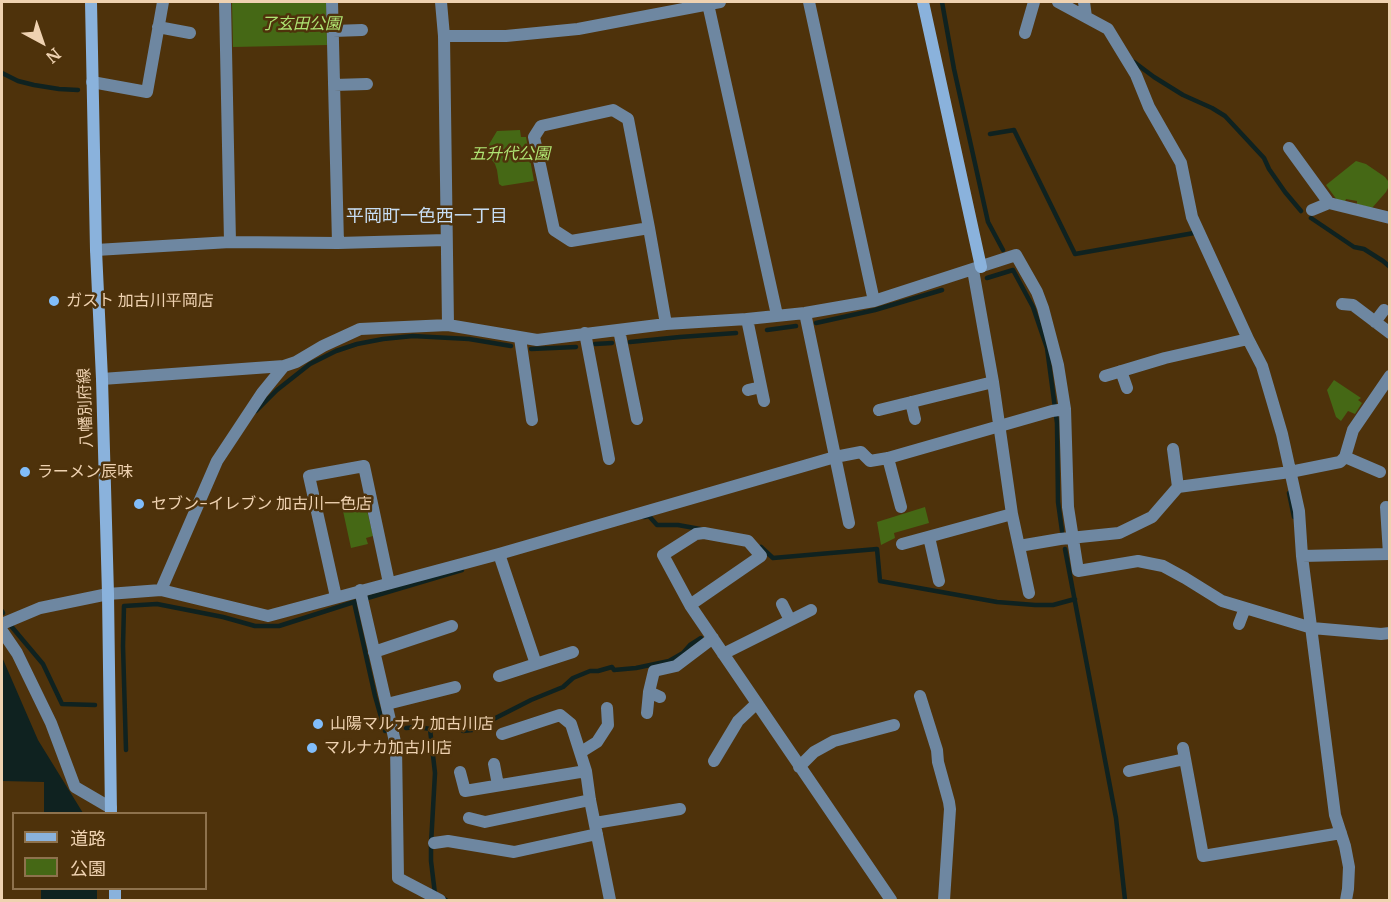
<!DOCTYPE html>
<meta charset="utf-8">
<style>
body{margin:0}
#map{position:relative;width:1391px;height:902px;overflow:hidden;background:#4e320b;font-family:Merriweather,"Noto Sans JP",serif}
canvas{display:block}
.frame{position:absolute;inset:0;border:3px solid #efd2b1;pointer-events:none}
.legend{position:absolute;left:12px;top:812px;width:195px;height:78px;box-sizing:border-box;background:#4e320b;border:2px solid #8e724d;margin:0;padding:8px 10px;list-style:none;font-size:18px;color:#efd2b1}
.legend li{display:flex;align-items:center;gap:12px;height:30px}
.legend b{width:30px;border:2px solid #8e724d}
.north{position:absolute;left:12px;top:12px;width:60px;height:60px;-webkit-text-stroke:4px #4e320b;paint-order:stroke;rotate:140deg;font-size:16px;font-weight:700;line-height:24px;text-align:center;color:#efd2b1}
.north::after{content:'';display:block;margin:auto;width:21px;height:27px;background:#efd2b1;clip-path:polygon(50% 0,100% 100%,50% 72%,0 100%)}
</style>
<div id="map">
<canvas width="1391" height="902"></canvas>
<div class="frame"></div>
<ul class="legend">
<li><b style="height:8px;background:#8ab2dc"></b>道路</li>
<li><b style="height:16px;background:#456815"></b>公園</li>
</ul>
<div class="north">N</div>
</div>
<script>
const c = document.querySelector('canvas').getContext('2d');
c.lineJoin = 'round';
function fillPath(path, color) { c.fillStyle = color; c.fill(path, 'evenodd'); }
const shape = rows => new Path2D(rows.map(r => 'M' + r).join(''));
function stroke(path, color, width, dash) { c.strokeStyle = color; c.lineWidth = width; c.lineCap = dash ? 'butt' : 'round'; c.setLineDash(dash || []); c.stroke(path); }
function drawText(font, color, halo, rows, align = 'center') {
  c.font = font + ' Merriweather,"Noto Sans JP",serif'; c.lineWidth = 5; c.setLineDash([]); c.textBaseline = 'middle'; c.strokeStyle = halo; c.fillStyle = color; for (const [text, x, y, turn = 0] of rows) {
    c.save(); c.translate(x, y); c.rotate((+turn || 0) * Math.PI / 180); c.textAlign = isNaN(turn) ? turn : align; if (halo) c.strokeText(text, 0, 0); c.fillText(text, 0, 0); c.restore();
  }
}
const green = shape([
 [232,2,326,2,327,45,233,47],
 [520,130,521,137,526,137,534,181,502,186,499,184,497,170,495,164,485,151,497,131],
 [1356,161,1366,164,1385,177,1388,181,1388,188,1386,192,1372,208,1357,204,1357,201,1346,199,1345,202,1337,200,1326,185],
 [1334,380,1361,398,1358,400,1362,403,1355,414,1348,411,1341,421,1336,417,1327,390],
 [366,506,373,536,366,538,368,544,351,548,343,511],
 [925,507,929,523,894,533,895,538,881,545,877,522]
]);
const water = shape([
 [2,657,38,740,83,813,44,813,44,782,2,781],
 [41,889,97,889,97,900,41,900]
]);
const stream = shape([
 [942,2,954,69,988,222,1003,250],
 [1134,62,1154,77,1183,95,1212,108,1225,116,1264,158,1269,169,1285,192,1301,211],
 [2,73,18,81,34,85,59,89,78,90],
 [990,134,1014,130,1075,254,1194,233],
 [1311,218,1354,247,1364,249,1383,261,1390,267],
 [987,278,1013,270,1033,307,1047,348,1057,423,1058,502,1062,531],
 [816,323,875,310,942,290],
 [767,330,796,326],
 [630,342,680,337,736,333],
 [595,344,612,343],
 [531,349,576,347],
 [256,411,277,390,310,364,336,351,357,344,383,339,413,336,469,339,511,346],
 [1289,493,1294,517],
 [644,517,649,516,657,525,678,525,700,529],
 [761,547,773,558,877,549,880,581,997,602,1035,605,1053,605,1075,599],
 [1065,549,1116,818,1125,900],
 [354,602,375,696,385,731],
 [2,611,3,613],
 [11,626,43,664,62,704,95,705],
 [406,728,419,727,430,729,444,724,456,726,463,731,472,730,531,700,563,687,573,678,590,671,598,671,612,667,614,670,636,668,669,661,683,653,690,645,701,638],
 [430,729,435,773,431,844,431,861,435,894,446,900],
 [126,750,123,646,124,606,157,604,223,617,255,626,279,626,354,602,462,570]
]);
const street = shape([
 [225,2,230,242],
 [332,2,338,243],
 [441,2,444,36,448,325],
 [809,2,874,301],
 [1058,2,1108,29,1136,75,1149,107,1181,163,1192,217,1248,339,1262,366,1282,434,1299,511,1302,556,1335,815,1345,846,1349,867,1348,889,1346,900],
 [1084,2,1086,17],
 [708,4,777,315],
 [158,27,190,33],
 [333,31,362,30],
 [1025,33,1034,2],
 [444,36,506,36,578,29,720,2],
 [92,82,147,92,163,2],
 [334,85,367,84],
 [1289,148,1329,203,1390,218],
 [1312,210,1329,203],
 [649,228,571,241,554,230,534,137,541,126,613,110,628,119,649,228,666,324],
 [96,250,230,242,338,243,446,240],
 [973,270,993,382,1012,514,1029,593],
 [1342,304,1353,305,1390,333],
 [805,313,849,523],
 [747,319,764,401],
 [1375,322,1384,310],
 [619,330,637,419],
 [585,333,609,459],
 [520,338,532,420],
 [1121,371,1127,388],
 [1105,376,1165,358,1248,339],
 [102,379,284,366,296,362,323,346,360,329,448,325,537,340,666,324,747,319,805,313,874,301,1016,255,1037,292,1043,308,1058,365,1065,409,1068,507,1078,571,1138,561,1163,566,1185,578,1222,601,1312,628,1381,634,1390,633],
 [748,390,761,387],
 [911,402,915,419],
 [879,410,993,382],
 [1173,449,1178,487],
 [1345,457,1380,472],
 [888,458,901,507],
 [929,537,939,581],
 [902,544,1012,514],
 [1019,546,1060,539,1119,533,1152,517,1178,487,1290,472,1340,462,1345,457,1353,430,1390,376],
 [1302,556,1389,554,1386,507],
 [161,590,217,461,262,393,284,366],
 [360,590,396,746,398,878,440,900],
 [336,597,309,476,364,466,389,583],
 [782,604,790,620],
 [690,605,761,556,748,541,704,533,696,534,663,555,690,605,891,900],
 [2,624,40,608,108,594,161,590,268,616,499,554,835,457,861,452,870,461,888,458,1052,411,1065,409],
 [1239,624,1245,608],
 [2,631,17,653,51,723,75,787,111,808],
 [374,652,452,626],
 [723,654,811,610],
 [536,664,573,652],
 [499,676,536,664,499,554],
 [920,696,937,750,938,762,949,802,950,809,944,900],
 [660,697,649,692,654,671,676,666,713,638],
 [387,704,455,687],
 [647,713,649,692],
 [502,734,560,715,571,724,586,771,590,800,610,900],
 [1183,748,1203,856,1341,833],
 [581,752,597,742,608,725,607,708],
 [714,761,738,721,757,703],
 [494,764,498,785],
 [799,767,814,752,834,741,894,725],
 [1129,771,1185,759],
 [460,772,465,791,586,771],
 [469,818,485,822,590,800],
 [595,823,680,809],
 [434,843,448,841,514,852,597,834]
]);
const secondary = shape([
 [91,2,96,250,102,379,108,594,111,814],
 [923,2,981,267],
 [115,888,115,900]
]);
const markers = [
 [54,301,6,"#81bdfa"],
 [25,472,6,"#81bdfa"],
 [139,504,6,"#81bdfa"],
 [318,724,6,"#81bdfa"],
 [312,748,6,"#81bdfa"]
];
const parkNames = [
 ["了玄田公園",301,24],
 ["五升代公園",510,154]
];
const poiNames = [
 ["ガスト 加古川平岡店",66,301],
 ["ラーメン辰味",37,472],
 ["セブン-イレブン 加古川一色店",151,504],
 ["山陽マルナカ 加古川店",330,724],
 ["マルナカ加古川店",324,748]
];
const streetNames = [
 ["八幡別府線",86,408,-92]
];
const neighbourhoodNames = [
 ["平岡町一色西一丁目",427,217]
];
fillPath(green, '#456815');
fillPath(water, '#0f2220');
stroke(stream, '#0f2220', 4.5);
stroke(street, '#6e87a1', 12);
stroke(secondary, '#8ab2dc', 12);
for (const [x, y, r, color] of markers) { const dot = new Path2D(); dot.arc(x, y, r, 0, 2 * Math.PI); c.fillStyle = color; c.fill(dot); stroke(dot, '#4e320b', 2); }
drawText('italic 16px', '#afe473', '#4e320b', parkNames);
drawText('16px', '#efd2b1', '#4e320b', poiNames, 'left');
drawText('16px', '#efd2b1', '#4e320b', streetNames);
drawText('18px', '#c8def5', '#4e320b', neighbourhoodNames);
</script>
